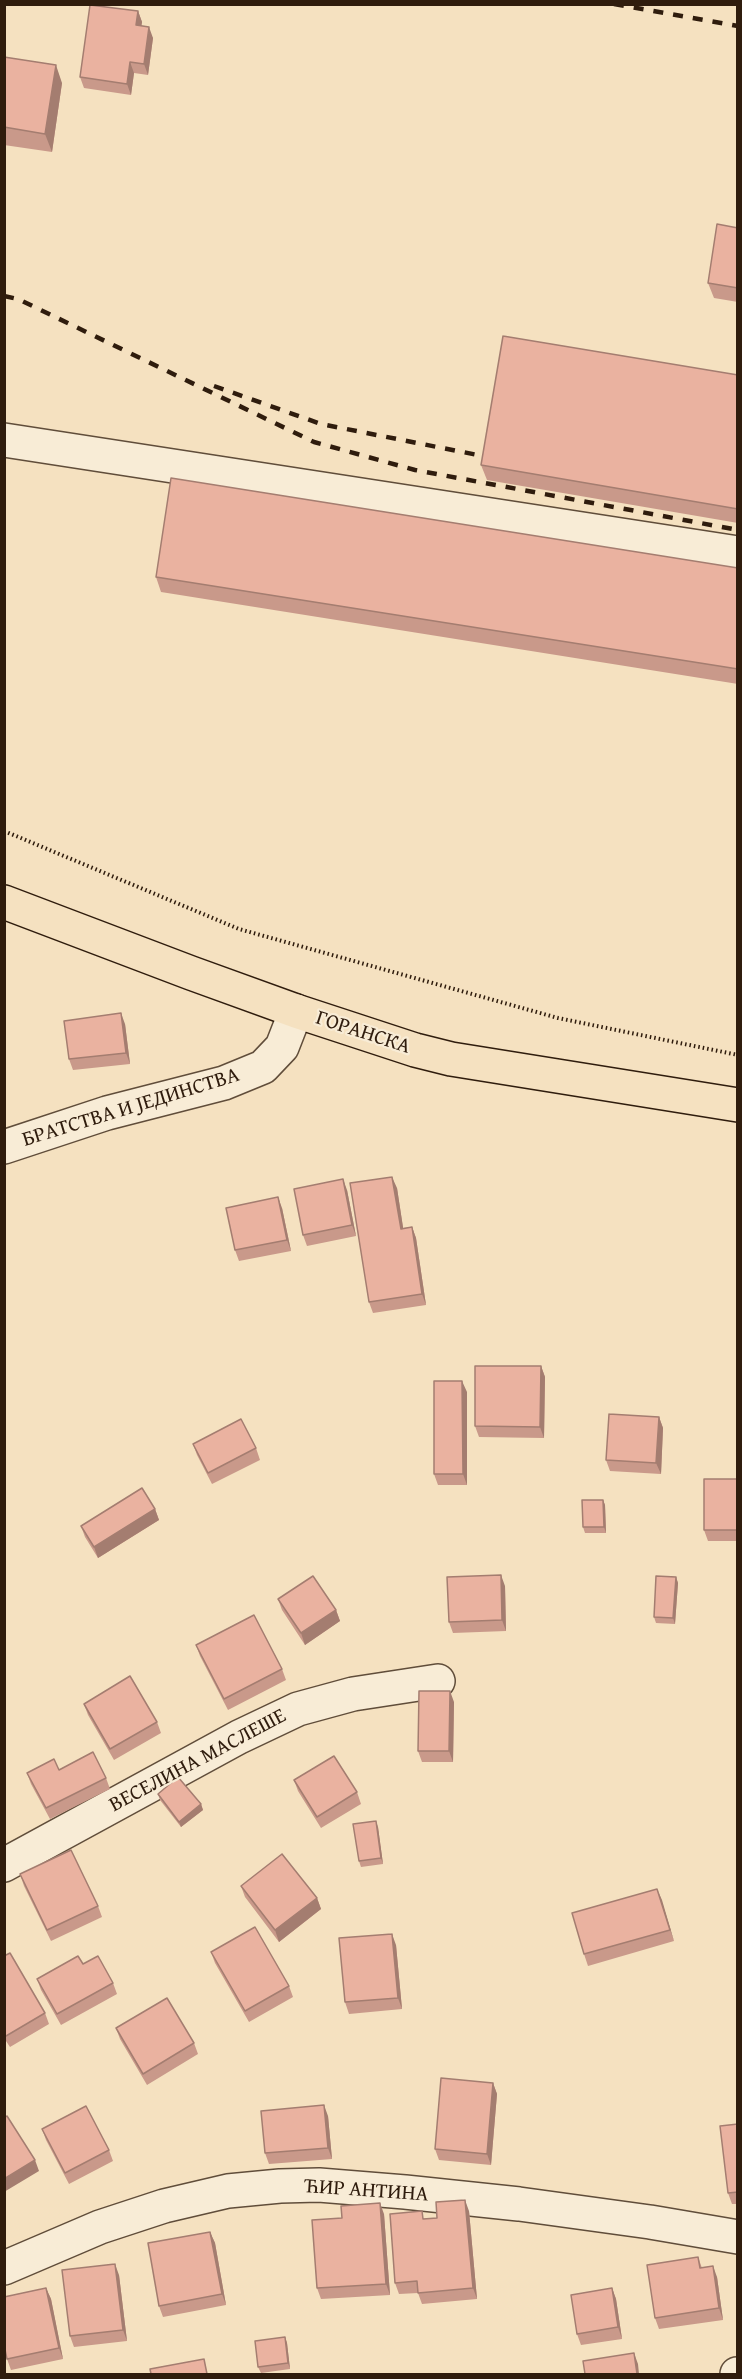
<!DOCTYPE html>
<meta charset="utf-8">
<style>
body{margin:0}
#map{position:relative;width:742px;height:2379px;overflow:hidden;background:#f5e1c0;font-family:"Gentium Book Plus",serif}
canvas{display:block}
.frame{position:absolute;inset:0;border:6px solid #2f1c0d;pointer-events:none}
</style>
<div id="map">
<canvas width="742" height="2379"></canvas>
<div class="frame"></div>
</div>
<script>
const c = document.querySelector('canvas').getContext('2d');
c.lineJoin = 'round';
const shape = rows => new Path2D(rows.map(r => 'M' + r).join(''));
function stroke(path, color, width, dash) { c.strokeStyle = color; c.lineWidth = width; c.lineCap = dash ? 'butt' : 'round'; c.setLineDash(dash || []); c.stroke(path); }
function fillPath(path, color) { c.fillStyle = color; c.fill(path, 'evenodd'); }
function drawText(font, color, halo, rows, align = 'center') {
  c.font = font + ' "Gentium Book Plus",serif'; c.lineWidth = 4.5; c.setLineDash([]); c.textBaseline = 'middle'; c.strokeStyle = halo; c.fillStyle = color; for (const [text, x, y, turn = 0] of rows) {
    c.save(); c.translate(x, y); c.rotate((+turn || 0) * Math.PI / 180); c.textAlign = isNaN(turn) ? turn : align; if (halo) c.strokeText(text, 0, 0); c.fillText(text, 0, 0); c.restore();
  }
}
const path = shape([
 [4,831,239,929,558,1018,738,1055]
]);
const minor = shape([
 [4,440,738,553],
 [4,1147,107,1113,224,1083,263,1067,282,1047,296,1011],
 [4,1865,239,1737,298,1709,353,1694,438,1681],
 [4,2268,100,2227,164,2206,228,2191,280,2186,319,2185,405,2192,519,2204,650,2222,738,2237],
 [737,2374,738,2374]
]);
const major = shape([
 [4,902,191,973,296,1011,415,1050,451,1059,738,1105]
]);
const rail = shape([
 [614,4,738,26],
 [4,296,18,299,314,442,415,470,738,530],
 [214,386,321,424,498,459]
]);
const wall = shape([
 [138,11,142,22,141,26,153,38,148,75,134,73,131,95,84,88,80,77],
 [4,57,62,83,52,152,4,145],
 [738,228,738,302,714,298,708,283],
 [738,375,738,523,487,480,481,465],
 [738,568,738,684,161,592,156,577],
 [125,1024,130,1064,73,1070,69,1059],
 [397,1188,403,1228,412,1227,416,1238,426,1305,373,1313,369,1302],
 [347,1190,356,1236,307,1246,303,1235],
 [282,1208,291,1251,239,1261,235,1250],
 [541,1366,545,1377,544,1438,479,1437,475,1426],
 [467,1392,467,1485,438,1485,434,1474],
 [659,1417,663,1428,661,1474,610,1471,606,1460],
 [193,1444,256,1448,260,1460,212,1484,197,1455],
 [738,1479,738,1541,708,1541,704,1530],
 [603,1500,605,1505,606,1533,585,1533,583,1527],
 [155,1509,159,1520,98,1558,85,1537,81,1526],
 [676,1577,678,1583,675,1624,656,1623,654,1617],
 [505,1586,506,1631,453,1633,449,1622],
 [278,1599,336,1610,340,1621,305,1645,282,1610],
 [196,1645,282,1669,286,1680,228,1710,200,1656],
 [454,1702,453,1762,422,1762,418,1751],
 [84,1704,157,1722,161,1733,114,1760,88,1715],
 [59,1770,106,1778,110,1789,50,1819,31,1784,27,1773],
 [294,1780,357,1792,361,1804,321,1828,298,1791],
 [158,1794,201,1804,203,1810,181,1827,160,1800],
 [378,1827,383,1864,361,1867,359,1861],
 [20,1874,98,1906,102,1917,51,1941,24,1886],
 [241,1886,317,1898,321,1909,279,1942,245,1897],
 [657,1889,674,1941,588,1966,584,1954],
 [396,1945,402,2009,349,2014,345,2002],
 [211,1952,289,1986,293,1997,249,2022,215,1963],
 [4,1956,45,2013,49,2024,10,2047,4,2038],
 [83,1964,113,1983,117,1994,61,2025,41,1990,37,1979],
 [116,2028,194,2043,198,2054,147,2085,120,2039],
 [493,2083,497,2094,491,2165,439,2160,435,2149],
 [328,2116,332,2159,269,2164,265,2153],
 [738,2124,738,2204,732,2204,728,2193],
 [42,2129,109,2150,113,2161,69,2184,46,2140],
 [469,2211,477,2299,422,2304,418,2293,399,2294,395,2283,425,2219,437,2218],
 [384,2214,390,2295,321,2299,317,2288,342,2218],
 [210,2232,215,2243,226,2305,163,2317,159,2306],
 [698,2257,702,2268,717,2277,723,2320,659,2329,655,2318],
 [119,2275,127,2341,74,2347,70,2336],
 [46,2288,51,2299,63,2359,11,2370,7,2359],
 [612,2288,616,2299,622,2339,581,2345,577,2334],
 [285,2337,287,2343,290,2369,261,2373,258,2367]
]);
const shadedWall = shape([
 [138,11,142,22,140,36,136,25],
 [149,27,153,38,148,75,144,64],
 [130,62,134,73,131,95,127,84],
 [56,65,62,83,52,152,45,134],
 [121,1013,125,1024,130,1064,126,1053],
 [392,1177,397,1188,405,1240,401,1229],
 [343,1179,347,1190,356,1236,352,1225],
 [278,1197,282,1208,291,1251,287,1240],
 [412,1227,416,1238,426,1305,422,1294],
 [541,1366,545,1377,544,1438,540,1427],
 [462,1381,467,1392,467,1485,463,1474],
 [659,1417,663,1428,661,1474,656,1463],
 [603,1500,605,1505,606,1533,604,1527],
 [155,1509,159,1520,98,1558,94,1547],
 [501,1575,505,1586,506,1631,502,1620],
 [676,1577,678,1583,675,1624,673,1618],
 [336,1610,340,1621,305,1645,301,1633],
 [450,1691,454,1702,453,1762,449,1751],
 [201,1804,203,1810,181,1827,179,1822],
 [376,1821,378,1827,383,1864,381,1858],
 [657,1889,662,1900,674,1941,670,1930],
 [317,1898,321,1909,279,1942,275,1930],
 [392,1934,396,1945,402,2009,398,1998],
 [493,2083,497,2094,491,2165,487,2154],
 [324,2105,328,2116,332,2159,328,2148],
 [35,2160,39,2171,4,2192,4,2179],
 [465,2200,469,2211,477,2299,473,2288],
 [380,2203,384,2214,390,2295,386,2284],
 [210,2232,215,2243,226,2305,222,2294],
 [115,2264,119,2275,127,2341,123,2330],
 [713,2266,717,2277,723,2320,719,2308],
 [46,2288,51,2299,63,2359,59,2348],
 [612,2288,616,2299,622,2339,618,2327],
 [285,2337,287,2343,290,2369,288,2363],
 [634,2353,638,2364,639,2374,637,2374]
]);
const building = shape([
 [90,5,138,11,136,25,149,27,144,64,130,62,127,84,80,77,90,5],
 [4,57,56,65,45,134,4,127,4,57],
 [717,224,738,228,738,288,708,283,717,224],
 [503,336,738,375,738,509,481,465,503,336],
 [171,478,738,568,738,669,156,577,171,478],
 [121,1013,126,1053,69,1059,64,1021,121,1013],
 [392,1177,401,1229,412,1227,422,1294,369,1302,350,1183,392,1177],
 [343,1179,352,1225,303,1235,294,1189,343,1179],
 [278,1197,287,1240,235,1250,226,1208,278,1197],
 [475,1366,541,1366,540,1427,475,1426,475,1366],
 [434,1381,462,1381,463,1474,434,1474,434,1381],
 [609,1414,659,1417,656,1463,606,1460,609,1414],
 [241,1419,256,1448,208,1473,193,1444,241,1419],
 [704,1479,738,1479,738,1530,704,1530,704,1479],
 [142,1488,155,1509,94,1547,81,1526,142,1488],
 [582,1500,603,1500,604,1527,583,1527,582,1500],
 [501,1575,502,1620,449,1622,447,1577,501,1575],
 [313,1576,336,1610,301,1633,278,1599,313,1576],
 [656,1576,676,1577,673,1618,654,1617,656,1576],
 [254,1615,282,1669,224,1699,196,1645,254,1615],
 [130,1676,157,1722,110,1749,84,1704,130,1676],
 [419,1691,450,1691,449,1751,418,1751,419,1691],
 [93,1752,106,1778,46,1808,27,1773,54,1759,59,1770,93,1752],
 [334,1756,357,1792,317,1817,294,1780,334,1756],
 [178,1777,201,1804,179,1822,158,1794,178,1777],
 [376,1821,381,1858,359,1861,353,1824,376,1821],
 [71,1850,98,1906,47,1930,20,1874,71,1850],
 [282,1854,317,1898,275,1930,241,1886,282,1854],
 [657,1889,670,1930,584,1954,572,1913,657,1889],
 [255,1927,289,1986,245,2011,211,1952,255,1927],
 [392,1934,398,1998,345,2002,339,1938,392,1934],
 [10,1953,45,2013,6,2036,4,2034,4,1956,10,1953],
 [78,1956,83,1964,98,1956,113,1983,57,2014,37,1979,78,1956],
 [167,1998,194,2043,143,2074,116,2028,167,1998],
 [441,2078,493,2083,487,2154,435,2149,441,2078],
 [324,2105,328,2148,265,2153,261,2111,324,2105],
 [86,2106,109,2150,65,2173,42,2129,86,2106],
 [7,2116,35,2160,4,2179,4,2118,7,2116],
 [738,2124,738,2192,728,2193,720,2126,738,2124],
 [465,2200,473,2288,418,2293,417,2281,395,2283,390,2214,422,2211,423,2219,437,2218,436,2202,465,2200],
 [380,2203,386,2284,317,2288,312,2220,342,2218,341,2206,380,2203],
 [210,2232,222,2294,159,2306,148,2243,210,2232],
 [698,2257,700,2268,713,2266,719,2308,655,2318,647,2265,698,2257],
 [115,2264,123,2330,70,2336,62,2270,115,2264],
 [46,2288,59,2348,7,2359,4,2345,4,2297,46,2288],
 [612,2288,618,2327,577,2334,571,2295,612,2288],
 [285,2337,288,2363,258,2367,255,2341,285,2337],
 [634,2353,637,2374,585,2374,583,2361,634,2353],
 [204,2359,207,2374,151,2374,150,2369,204,2359]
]);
const streetNames = [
 ["ГОРАНСКА",363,1033,18],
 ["БРАТСТВА И ЈЕДИНСТВА",131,1108,-17],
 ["ВЕСЕЛИНА МАСЛЕШЕ",198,1761,-28],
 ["ЋИР АНТИНА",366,2191,4]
];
stroke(minor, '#604d3a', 36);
stroke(major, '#2f1c0d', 36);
stroke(path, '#2f1c0d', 4, [1.5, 3]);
stroke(minor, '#f8ecd6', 33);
stroke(major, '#f5e1c0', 33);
stroke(rail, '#2f1c0d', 4.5, [10, 10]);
fillPath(wall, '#c9998a');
fillPath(shadedWall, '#a47d70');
fillPath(building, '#eab2a0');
stroke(building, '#a47d70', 1.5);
drawText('21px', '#2f1c0d', '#f8ecd6', streetNames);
</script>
